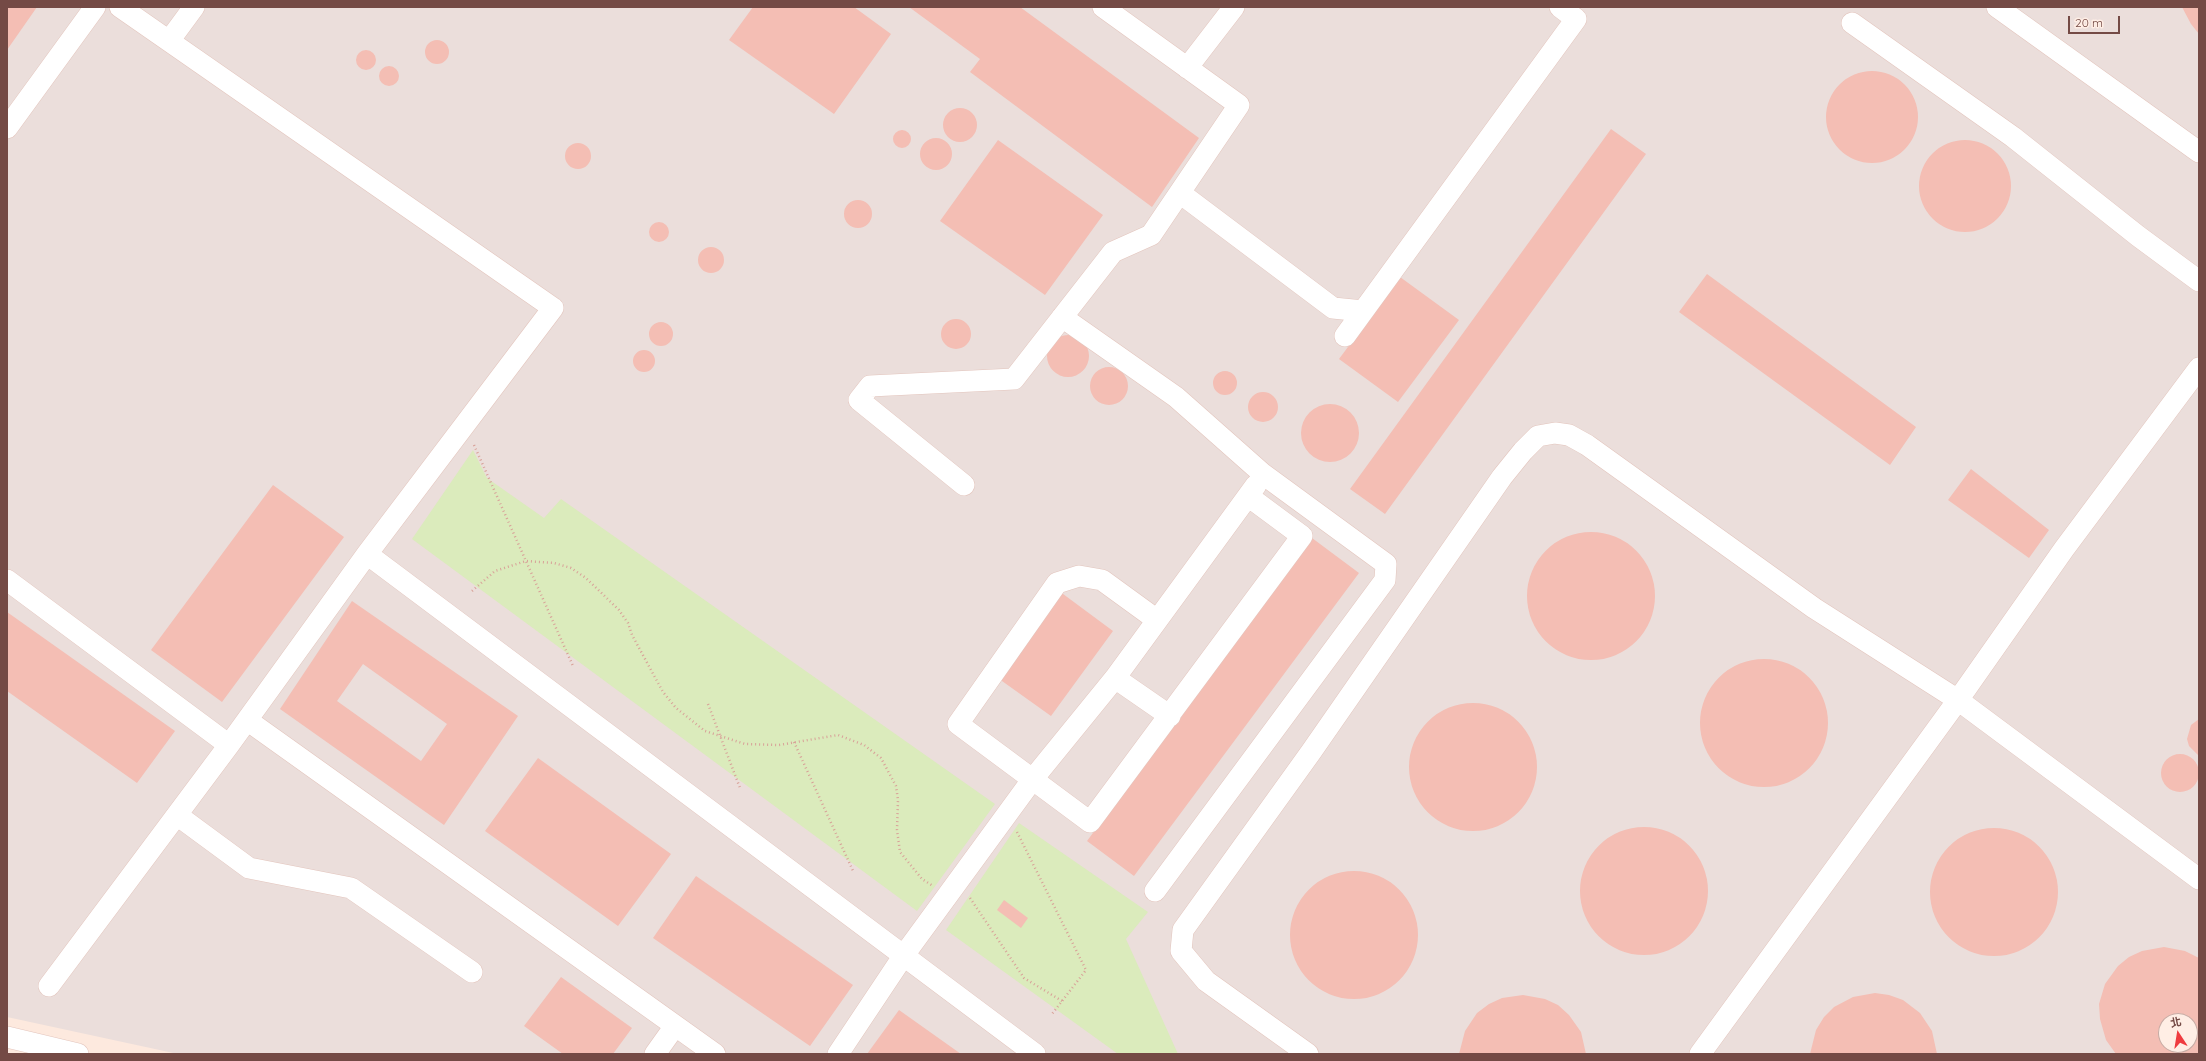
<!DOCTYPE html>
<meta charset="utf-8">
<style>
body{margin:0}
#map{position:relative;width:2206px;height:1061px;overflow:hidden;background:#fde9de;font-family:Quicksand,"Noto Sans TC",sans-serif}
canvas{display:block}
.frame{position:absolute;inset:0;border:8px solid #744a45;pointer-events:none}
.north{position:absolute;left:2158px;top:1013px;width:40px;height:40px;box-sizing:border-box;background:#ffeee5;border:1px solid #c7aca5;border-radius:50%;rotate:348deg;font-size:11px;font-weight:700;line-height:16px;text-align:center;color:#744a45}
.north::after{content:'';display:block;margin:auto;width:14px;height:18px;background:#ef3c40;clip-path:polygon(50% 0,100% 100%,50% 72%,0 100%)}
.scale{position:absolute;left:2068px;top:16px;width:52px;height:18px;box-sizing:border-box;border:2px solid #744a45;border-top:0;padding-left:5px;font-size:12px;line-height:14px;white-space:nowrap;color:#744a45;-webkit-text-stroke:3px #ffeee5;paint-order:stroke}
</style>
<div id="map">
<canvas width="2206" height="1061"></canvas>
<div class="frame"></div>
<div class="north">北</div>
<div class="scale">20 m</div>
</div>
<script>
const c = document.querySelector('canvas').getContext('2d');
c.lineJoin = 'round';
function fillPath(path, color) { c.fillStyle = color; c.fill(path, 'evenodd'); }
const shape = rows => new Path2D(rows.map(r => 'M' + r).join(''));
function stroke(path, color, width, dash) { c.strokeStyle = color; c.lineWidth = width; c.lineCap = dash ? 'butt' : 'round'; c.setLineDash(dash || []); c.stroke(path); }
const industrial = shape([
 [7,7,2199,7,2199,1054,178,1054,7,1017],
 [2166,1021,2190,1021,2190,1045,2166,1045]
]);
const green = shape([
 [473,450,487,478,544,518,561,499,995,804,917,911,412,539],
 [1019,823,1148,912,1126,939,1178,1054,1118,1054,946,930]
]);
const building = shape([
 [7,7,37,7,7,50],
 [753,7,854,7,891,34,834,114,729,40],
 [909,7,1020,7,1199,138,1152,207,970,72,980,59],
 [2182,7,2199,7,2199,34,2191,24],
 '425 52a12 12 0 1 1 24 0a12 12 0 1 1-24 0Z',
 '356 60a10 10 0 1 1 20 0a10 10 0 1 1-20 0Z',
 '379 76a10 10 0 1 1 20 0a10 10 0 1 1-20 0Z',
 '1826 117a46 46 0 1 1 92 0a46 46 0 1 1-92 0Z',
 '943 125a17 17 0 1 1 34 0a17 17 0 1 1-34 0Z',
 [1611,129,1646,154,1385,514,1350,489],
 '893 139a9 9 0 1 1 18 0a9 9 0 1 1-18 0Z',
 '920 154a16 16 0 1 1 32 0a16 16 0 1 1-32 0Z',
 '1919 186a46 46 0 1 1 92 0a46 46 0 1 1-92 0Z',
 [998,140,1103,215,1045,295,940,221],
 '565 156a13 13 0 1 1 26 0a13 13 0 1 1-26 0Z',
 '844 214a14 14 0 1 1 28 0a14 14 0 1 1-28 0Z',
 '649 232a10 10 0 1 1 20 0a10 10 0 1 1-20 0Z',
 '698 260a13 13 0 1 1 26 0a13 13 0 1 1-26 0Z',
 [1707,274,1916,427,1890,465,1679,312],
 [1400,277,1459,320,1398,402,1339,359],
 '941 334a15 15 0 1 1 30 0a15 15 0 1 1-30 0Z',
 '649 334a12 12 0 1 1 24 0a12 12 0 1 1-24 0Z',
 '1047 356a21 21 0 1 1 42 0a21 21 0 1 1-42 0Z',
 '633 361a11 11 0 1 1 22 0a11 11 0 1 1-22 0Z',
 '1090 386a19 19 0 1 1 38 0a19 19 0 1 1-38 0Z',
 '1213 383a12 12 0 1 1 24 0a12 12 0 1 1-24 0Z',
 '1248 407a15 15 0 1 1 30 0a15 15 0 1 1-30 0Z',
 '1301 433a29 29 0 1 1 58 0a29 29 0 1 1-58 0Z',
 [1971,469,2049,530,2029,558,1948,500],
 [273,485,344,537,222,702,151,650],
 '1527 596a64 64 0 1 1 128 0a64 64 0 1 1-128 0Z',
 [1312,538,1359,573,1134,876,1087,841],
 [1059,591,1113,631,1051,716,995,676],
 [352,601,518,716,444,825,280,709],
 [363,664,447,724,421,761,337,701],
 [7,612,175,731,137,783,7,691],
 '1700 723a64 64 0 1 1 128 0a64 64 0 1 1-128 0Z',
 '1409 767a64 64 0 1 1 128 0a64 64 0 1 1-128 0Z',
 [2199,719,2199,756,2189,746,2187,739,2191,725],
 '2161 773a19 19 0 1 1 38 0a19 19 0 1 1-38 0Z',
 [538,758,671,854,618,926,485,831],
 '1580 891a64 64 0 1 1 128 0a64 64 0 1 1-128 0Z',
 '1930 892a64 64 0 1 1 128 0a64 64 0 1 1-128 0Z',
 '1290 935a64 64 0 1 1 128 0a64 64 0 1 1-128 0Z',
 [696,876,853,985,810,1046,653,938],
 [1004,900,1028,918,1021,928,997,910],
 [2164,947,2185,951,2199,958,2199,1054,2116,1054,2106,1040,2100,1019,2099,1004,2105,984,2118,966,2129,957,2142,951],
 [2166,1021,2190,1021,2190,1045,2166,1045],
 [561,977,632,1028,613,1054,563,1054,524,1026],
 [1875,993,1889,995,1903,1000,1920,1013,1932,1031,1937,1054,1810,1054,1816,1030,1824,1017,1834,1007,1853,997],
 [1523,995,1545,999,1558,1005,1569,1015,1581,1032,1586,1054,1459,1054,1465,1031,1477,1013,1489,1004,1502,998],
 [899,1010,961,1054,867,1054]
]);
const path = shape([
 [474,445,573,666],
 [472,591,495,571,526,561,554,563,571,568,586,578,619,610,628,623,632,635,663,692,676,708,705,731,745,744,779,745,838,735,864,745,881,758,896,786,898,800,897,830,900,852,922,879,933,886],
 [708,704,740,788],
 [794,742,854,873],
 [1017,832,1086,970,1052,1014],
 [970,898,1024,978,1062,1001]
]);
const minor = shape([
 [1997,7,2199,152],
 [1852,23,2013,137,2138,236,2199,281],
 [169,41,194,7],
 [1187,68,1234,7],
 [7,128,95,7],
 [1180,193,1333,308,1363,311],
 [1062,317,1176,397,1263,474,1386,564,1385,580,1155,891],
 [1345,336,1576,19,1560,7],
 [964,485,859,400,870,386,1014,379,1113,252,1151,235,1239,105,1103,7],
 [367,554,1035,1054],
 [7,580,229,745],
 [1157,620,1102,580,1079,576,1057,583,958,724,1090,822,1302,536,1248,496],
 [1115,678,1170,716],
 [247,720,715,1054],
 [177,815,249,868,351,888,472,972],
 [49,986,229,745,367,554,553,308,120,7],
 [7,1037,78,1054],
 [655,1054,675,1026],
 [838,1054,904,955,1032,780,1115,678,1256,485],
 [1308,1054,1206,981,1181,951,1183,930,1311,752,1502,477,1523,451,1538,436,1555,433,1569,435,1587,445,1814,608,1958,700,2199,879],
 [1700,1054,1958,700,2064,549,2199,368]
]);
fillPath(industrial, '#ebdedb');
fillPath(green, '#dbebbc');
fillPath(building, '#f4beb4');
stroke(minor, '#e3c5bd', 22);
stroke(path, '#d8a198', 2.5, [1, 3]);
stroke(minor, '#fff', 21);
</script>
